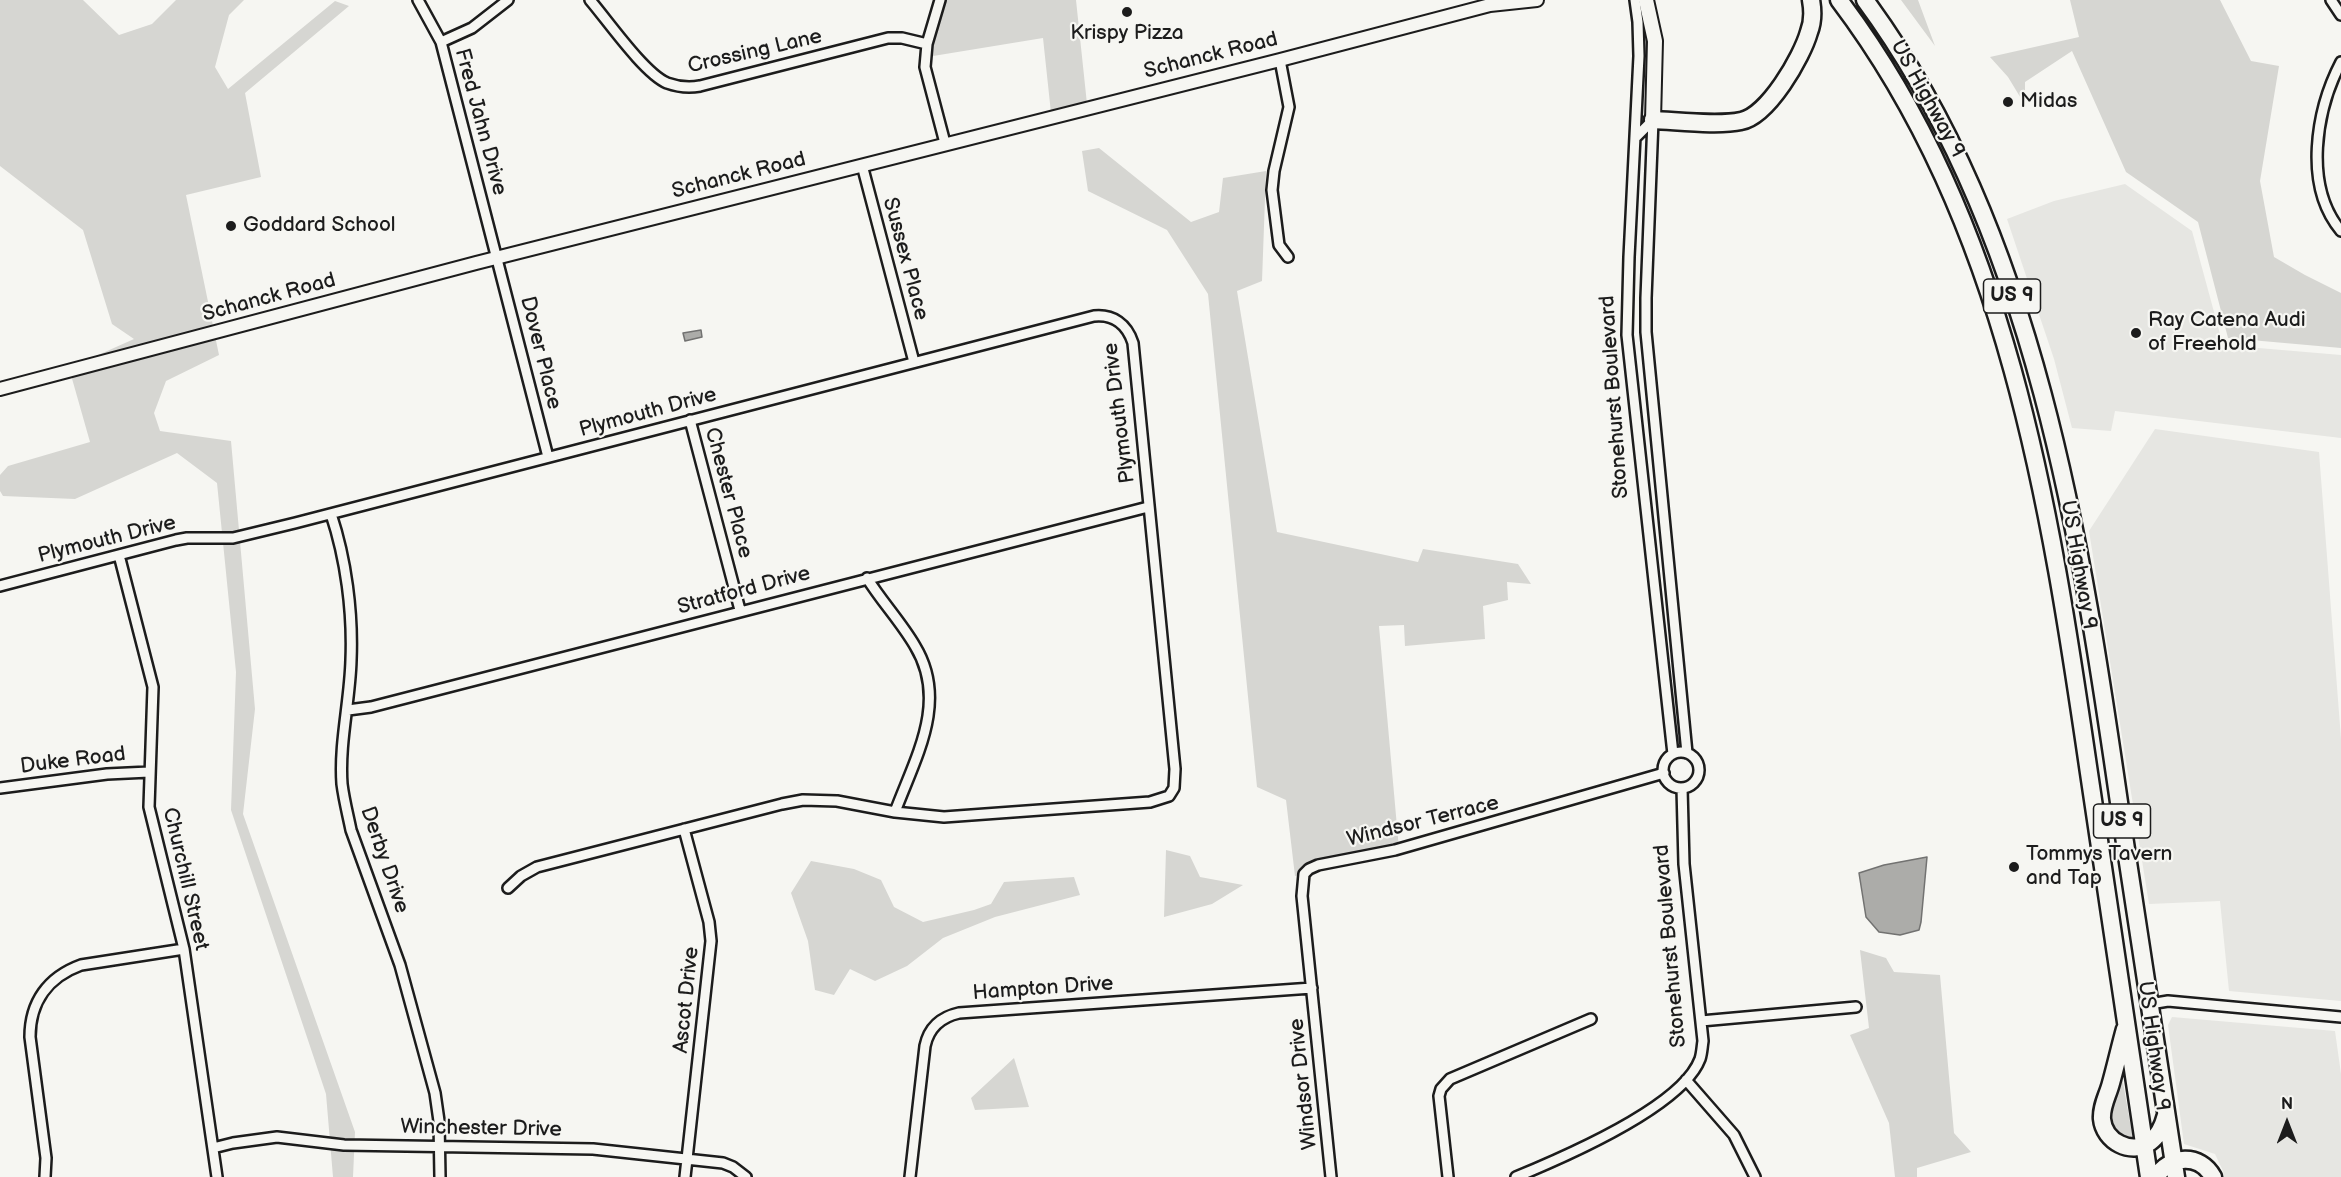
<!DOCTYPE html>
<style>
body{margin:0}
#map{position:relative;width:2341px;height:1177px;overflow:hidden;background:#f6f6f2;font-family:"Balsamiq Sans",sans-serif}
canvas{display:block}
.north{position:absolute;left:2257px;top:1093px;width:60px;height:60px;-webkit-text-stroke:4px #f6f6f2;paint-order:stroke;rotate:0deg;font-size:16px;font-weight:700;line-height:24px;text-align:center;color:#1c1c1c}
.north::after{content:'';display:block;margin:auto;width:21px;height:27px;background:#1c1c1c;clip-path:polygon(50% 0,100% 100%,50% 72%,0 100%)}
</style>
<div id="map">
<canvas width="2341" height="1177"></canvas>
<div class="north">N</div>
</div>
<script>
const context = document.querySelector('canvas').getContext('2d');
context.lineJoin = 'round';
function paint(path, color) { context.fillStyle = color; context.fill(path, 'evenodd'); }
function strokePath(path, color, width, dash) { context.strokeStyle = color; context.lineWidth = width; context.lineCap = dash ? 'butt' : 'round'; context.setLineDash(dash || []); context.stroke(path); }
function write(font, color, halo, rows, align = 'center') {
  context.font = font + ' "Balsamiq Sans",sans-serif'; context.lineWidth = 4.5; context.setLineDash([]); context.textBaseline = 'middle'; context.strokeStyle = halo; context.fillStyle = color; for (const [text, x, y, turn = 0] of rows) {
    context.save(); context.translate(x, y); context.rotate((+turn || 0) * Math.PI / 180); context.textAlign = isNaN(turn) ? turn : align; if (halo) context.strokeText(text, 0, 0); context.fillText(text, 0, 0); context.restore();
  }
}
paint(new Path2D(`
 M2125 184 2192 231 2223 345 2341 355V438L2115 411 2111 431 2072 428 2054 359 2007 219 2054 201Z
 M2155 429 2319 452 2341 739V1001L2229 991 2220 901 2149 904 2089 531Z
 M2172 1017 2335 1031 2341 1074V1177H2224L2223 1171 2215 1154 2184 1144 2168 1025Z`), '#e6e6e2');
paint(new Path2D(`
 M0 0H83L119 35 152 24 176 0H244L229 15 215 67 228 89 335 1 349 6 245 93 261 177 186 195 219 355 166 381 154 413 160 431 231 441 255 709 243 814 355 1132 353 1177H333L326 1094 231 810 236 672 217 483 177 453 75 499 3 496 0 491V475L8 466 90 442 69 368 134 339 112 324 83 230 0 166Z
 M939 0H1076L1087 104 1051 113 1043 38 927 57Z
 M1901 0H1918L1935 46Z
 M2070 0H2220L2251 61 2279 66 2260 181 2274 257 2305 275 2341 293V348L2228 338 2198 222 2126 172 2072 51 2025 82V105L2008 77 1990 57 2079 37Z
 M1099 148 1191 222 1219 212 1223 178 1266 171 1262 281 1237 291 1277 532 1418 562 1423 549 1518 564 1531 584 1507 582 1508 600 1483 606 1485 639 1405 646 1404 625 1379 626 1399 849 1295 876 1286 800 1257 787 1208 294 1167 230 1088 191 1082 151Z
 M1166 850 1190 856 1200 877 1243 885 1212 904 1164 917Z
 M811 861 854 869 881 880 894 907 923 922 974 910 991 904 1004 882 1074 877 1080 895 995 917 943 938 907 966 875 981 850 969 834 995 815 990 808 941 791 893Z
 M1860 950 1886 958 1894 972 1940 975 1954 1133 1971 1152 1917 1168V1177H1895L1889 1123 1850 1035 1869 1028Z
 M1014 1058 1029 1107 975 1110 971 1098Z
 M2121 1071 2133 1139 2132 1141 2119 1137 2107 1117Z`), '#d6d6d2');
const water = new Path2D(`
 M701 330 702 337 685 341 683 333Z
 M1927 857 1921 922 1919 930 1900 935 1879 932 1866 917 1859 873 1884 865Z`);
paint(water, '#acaca9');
strokePath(water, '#727271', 1.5);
const street = new Path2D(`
 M418 0 441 42 548 457
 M590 0C608 21 644 73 667 83 678 87 689 88 700 86L888 38H902L927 44
 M940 0 927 44 925 67 945 143
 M1635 0 1638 22 1639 56 1629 257 1627 335 1673 754
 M2331 0 2341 15
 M441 42 472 28 508 0
 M1280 60 1289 107 1274 171 1272 190 1279 245 1288 257
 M2341 62C2316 110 2303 186 2341 231
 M1653 120 1646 298V332L1687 753
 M1635 138 1653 120
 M862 165 914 362
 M690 420 740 610
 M331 514C346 559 353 612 351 660 350 701 339 743 342 784 344 800 348 815 351 830L400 965 435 1093 439 1121 440 1177
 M119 555 153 687 149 807 184 949 217 1177
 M867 578C882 602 901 622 915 646 949 702 915 758 895 812
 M0 586 176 540 187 538H233L295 523 1094 316C1113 314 1127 324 1133 343L1175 769 1174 788 1169 796 1150 802 944 817 895 812 837 801 803 800 782 804 537 867 521 876 508 888
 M348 710 371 707 1148 507
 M1663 770a18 18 0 1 1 36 0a18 18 0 1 1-36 0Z
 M0 788 107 774 149 772
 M684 829 709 922 711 941 685 1177
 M2150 1004 2168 1001 2341 1017
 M1701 1021 1856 1007
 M1686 1080 1734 1135 1755 1177
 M213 1148 233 1143 277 1137 344 1145 593 1149 723 1163 733 1167 746 1177
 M45 1177 46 1158 30 1037C30 1002 48 977 81 965L184 949
 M910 1177 925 1046C929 1027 941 1017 959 1013L1312 988
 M1331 1177 1302 896 1304 874 1309 869 1318 865 1395 850 1664 773
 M1448 1177 1439 1096 1441 1089 1450 1079 1591 1019
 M1516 1177C1562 1158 1682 1107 1700 1059 1702 1053 1702 1047 1703 1041L1684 864 1682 788`);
const secondary = new Path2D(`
 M0 389 476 263 1280 60 1490 5 1537 0`);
const primary = new Path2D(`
 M1646 0 1655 41 1653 120`);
const highway = new Path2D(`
 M1839 0C2007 222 2050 505 2089 773 2109 908 2129 1043 2149 1177
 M1865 0C2036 232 2082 544 2122 823 2139 941 2159 1059 2176 1177
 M1653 120C1678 121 1718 126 1741 121 1768 116 1802 57 1809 32 1813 22 1813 11 1811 0
 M2125 1029C2120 1047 2116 1065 2111 1083 2108 1095 2101 1106 2102 1119 2104 1141 2131 1156 2150 1142 2159 1136 2163 1126 2166 1115
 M2156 1177C2170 1155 2200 1153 2213 1177`);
strokePath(street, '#1c1c1c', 14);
strokePath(secondary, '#1c1c1c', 16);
strokePath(primary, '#1c1c1c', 18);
strokePath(highway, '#1c1c1c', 21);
strokePath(street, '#f6f6f2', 9);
strokePath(secondary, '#f6f6f2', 12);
strokePath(primary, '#f6f6f2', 14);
strokePath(highway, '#f6f6f2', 16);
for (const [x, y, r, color] of [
 [1127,12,6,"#1c1c1c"],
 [2008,102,6,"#1c1c1c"],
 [231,226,6,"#1c1c1c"],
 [2136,333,6,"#1c1c1c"],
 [2014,867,6,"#1c1c1c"]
]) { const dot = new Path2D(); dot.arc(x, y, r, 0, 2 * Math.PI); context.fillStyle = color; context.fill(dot); strokePath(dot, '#f6f6f2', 2); }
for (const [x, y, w] of [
 [2012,296,57],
 [2122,821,57]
]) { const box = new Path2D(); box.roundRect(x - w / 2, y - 17, w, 34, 4.5); context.fillStyle = '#f6f6f2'; context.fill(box); strokePath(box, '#1c1c1c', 1.5); }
write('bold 20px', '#1c1c1c', null, [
 ["US 9",2012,296],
 ["US 9",2122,821]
]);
write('21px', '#1c1c1c', '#f6f6f2', [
 ["Krispy Pizza",1127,34,"center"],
 ["Midas",2020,102],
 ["Goddard School",243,226],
 ["Ray Catena Audi",2148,321],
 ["of Freehold",2148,345],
 ["Tommys Tavern",2026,855],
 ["and Tap",2026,879]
], 'left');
write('21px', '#1c1c1c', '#f6f6f2', [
 ["Crossing Lane",755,52,-13],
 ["Schanck Road",1211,56,-14],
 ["US Highway 9",1927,99,61],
 ["Fred Jahn Drive",480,122,75],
 ["Schanck Road",739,176,-14],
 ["Sussex Place",905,259,75],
 ["Schanck Road",269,298,-15],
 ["Dover Place",540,353,76],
 ["Stonehurst Boulevard",1615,397,-94],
 ["Plymouth Drive",648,413,-15],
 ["Plymouth Drive",1120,413,-97],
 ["Chester Place",728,493,75],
 ["Plymouth Drive",107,540,-14],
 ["US Highway 9",2078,565,80],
 ["Stratford Drive",744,591,-15],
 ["Duke Road",73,761,-7],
 ["Windsor Terrace",1423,822,-14],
 ["Derby Drive",384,860,71],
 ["Churchill Street",185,879,77],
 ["Stonehurst Boulevard",1671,946,-95],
 ["Hampton Drive",1043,989,-4],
 ["Ascot Drive",687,1000,-84],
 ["US Highway 9",2153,1046,82],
 ["Windsor Drive",1304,1084,-96],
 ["Winchester Drive",481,1129,1]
]);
</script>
